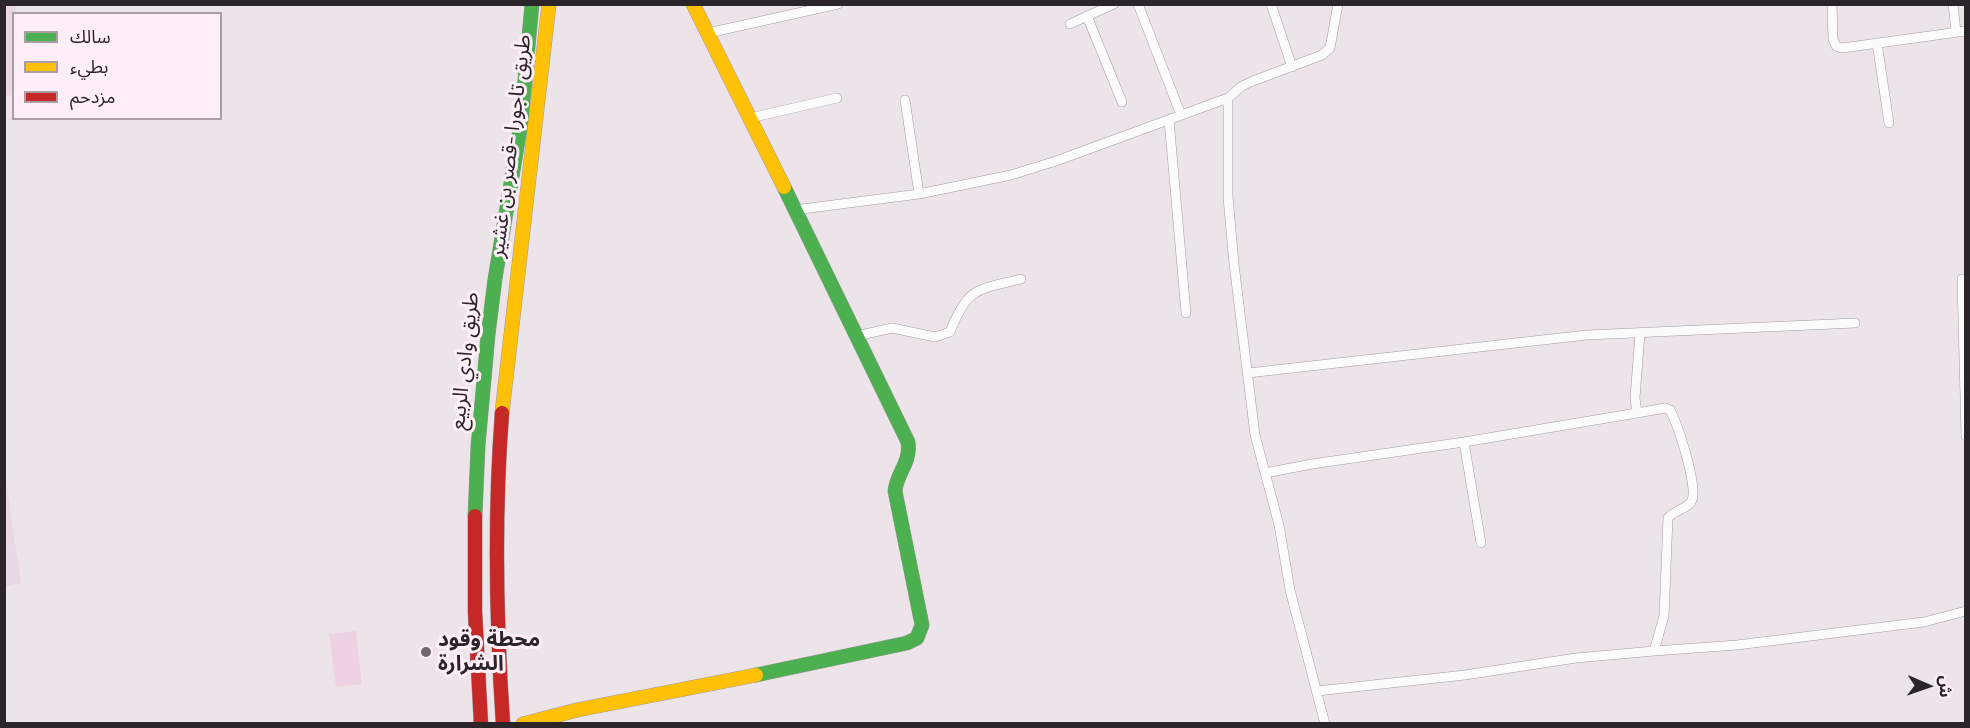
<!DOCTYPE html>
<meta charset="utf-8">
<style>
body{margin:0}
#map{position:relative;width:1970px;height:728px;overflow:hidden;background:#ede4ea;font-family:"PT Serif","Noto Sans Arabic",serif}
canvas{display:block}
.frame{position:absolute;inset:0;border:6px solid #2b2529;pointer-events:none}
.legend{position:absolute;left:12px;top:12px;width:210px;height:108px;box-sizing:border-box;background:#feeef8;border:2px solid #aa9ea5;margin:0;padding:8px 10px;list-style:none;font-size:18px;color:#2b2529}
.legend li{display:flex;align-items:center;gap:12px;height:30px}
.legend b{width:30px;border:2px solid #aa9ea5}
.north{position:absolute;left:1898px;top:656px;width:60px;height:60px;-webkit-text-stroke:4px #feeef8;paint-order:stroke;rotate:92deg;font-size:16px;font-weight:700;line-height:24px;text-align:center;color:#2b2529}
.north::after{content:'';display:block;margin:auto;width:21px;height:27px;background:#2b2529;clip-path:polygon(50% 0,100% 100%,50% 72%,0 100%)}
</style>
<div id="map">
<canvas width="1970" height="728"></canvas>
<div class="frame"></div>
<ul class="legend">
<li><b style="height:8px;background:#4caf50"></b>سالك</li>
<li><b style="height:8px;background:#ffc107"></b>بطيء</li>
<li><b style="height:8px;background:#c62828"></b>مزدحم</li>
</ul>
<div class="north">ش</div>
</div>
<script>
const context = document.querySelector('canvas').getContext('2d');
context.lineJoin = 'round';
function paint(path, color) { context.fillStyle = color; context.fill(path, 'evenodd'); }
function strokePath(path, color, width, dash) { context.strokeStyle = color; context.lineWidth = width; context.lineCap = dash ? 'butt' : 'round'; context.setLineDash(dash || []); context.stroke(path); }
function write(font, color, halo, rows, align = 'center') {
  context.font = font + ' "PT Serif","Noto Sans Arabic",serif'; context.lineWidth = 6; context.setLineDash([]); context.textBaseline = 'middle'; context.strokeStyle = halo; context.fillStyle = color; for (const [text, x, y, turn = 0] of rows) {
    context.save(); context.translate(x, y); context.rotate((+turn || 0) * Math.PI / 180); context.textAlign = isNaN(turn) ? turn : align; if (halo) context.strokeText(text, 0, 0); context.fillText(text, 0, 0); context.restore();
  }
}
paint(new Path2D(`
 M5 4 15 5 16 13 14 14 13 95 5 96Z
 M4 469 21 583 5 586H4Z`), '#e9d8e3');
paint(new Path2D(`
 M356 631 362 684 336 687 329 634Z`), '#efd1e4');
const street = new Path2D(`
 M1138 4 1181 115
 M1271 4 1292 67
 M1832 4 1833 39 1836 46 1842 48 1966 31
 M1953 4 1956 32
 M1087 16 1122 102
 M1070 24 1114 4
 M708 33 838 4
 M1877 43 1889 123
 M1228 98V197L1234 264 1255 435 1279 525 1290 590 1325 724
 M905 100 919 194
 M750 118 837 98
 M1169 120 1186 313
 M794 210 919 194 1011 175 1056 161 1228 98 1242 86 1253 81 1322 55 1330 48 1338 4
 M1966 279H1962L1966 436
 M856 336 892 328 935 337 950 332C968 286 977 290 1021 279
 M1248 373 1587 335 1855 323
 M1637 413 1665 408 1670 410C1677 423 1700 490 1691 502 1685 510 1674 510 1668 518L1664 616 1654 651 1737 645 1924 622 1966 611
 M1464 442 1481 543
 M1265 473 1312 464 1464 442 1637 413 1635 398 1640 333
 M1317 691 1465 675 1576 658 1654 651`);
const fast = new Path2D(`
 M475 516 478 446 488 335 495 279 521 123 532 4
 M756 675 907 643 917 638 922 625 895 491C897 472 911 463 908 442L784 187`);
const slow = new Path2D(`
 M693 4 784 187
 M502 413 549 4
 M523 724 577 710 756 675`);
const jam = new Path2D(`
 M502 413C494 517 496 620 503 724
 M475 516V612L481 724`);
strokePath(street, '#a19b9f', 10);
strokePath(fast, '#a19b9f', 15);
strokePath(slow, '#a19b9f', 15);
strokePath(jam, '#a19b9f', 15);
strokePath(street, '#fcfbfc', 9);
strokePath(fast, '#4caf50', 14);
strokePath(slow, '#ffc107', 14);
strokePath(jam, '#c62828', 14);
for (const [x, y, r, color] of [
 [426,652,6,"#6f686d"]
]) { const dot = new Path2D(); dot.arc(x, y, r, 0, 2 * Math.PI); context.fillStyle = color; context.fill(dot); strokePath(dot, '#feeef8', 2); }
write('21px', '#2b2529', '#feeef8', [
 ["طريق تاجورا -قصر بن غشير",511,146,-83],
 ["طريق وادي الربيع",465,361,-84]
]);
write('bold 21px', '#2b2529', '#feeef8', [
 ["محطة وقود",438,640],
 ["الشرارة",438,664]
], 'left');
</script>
